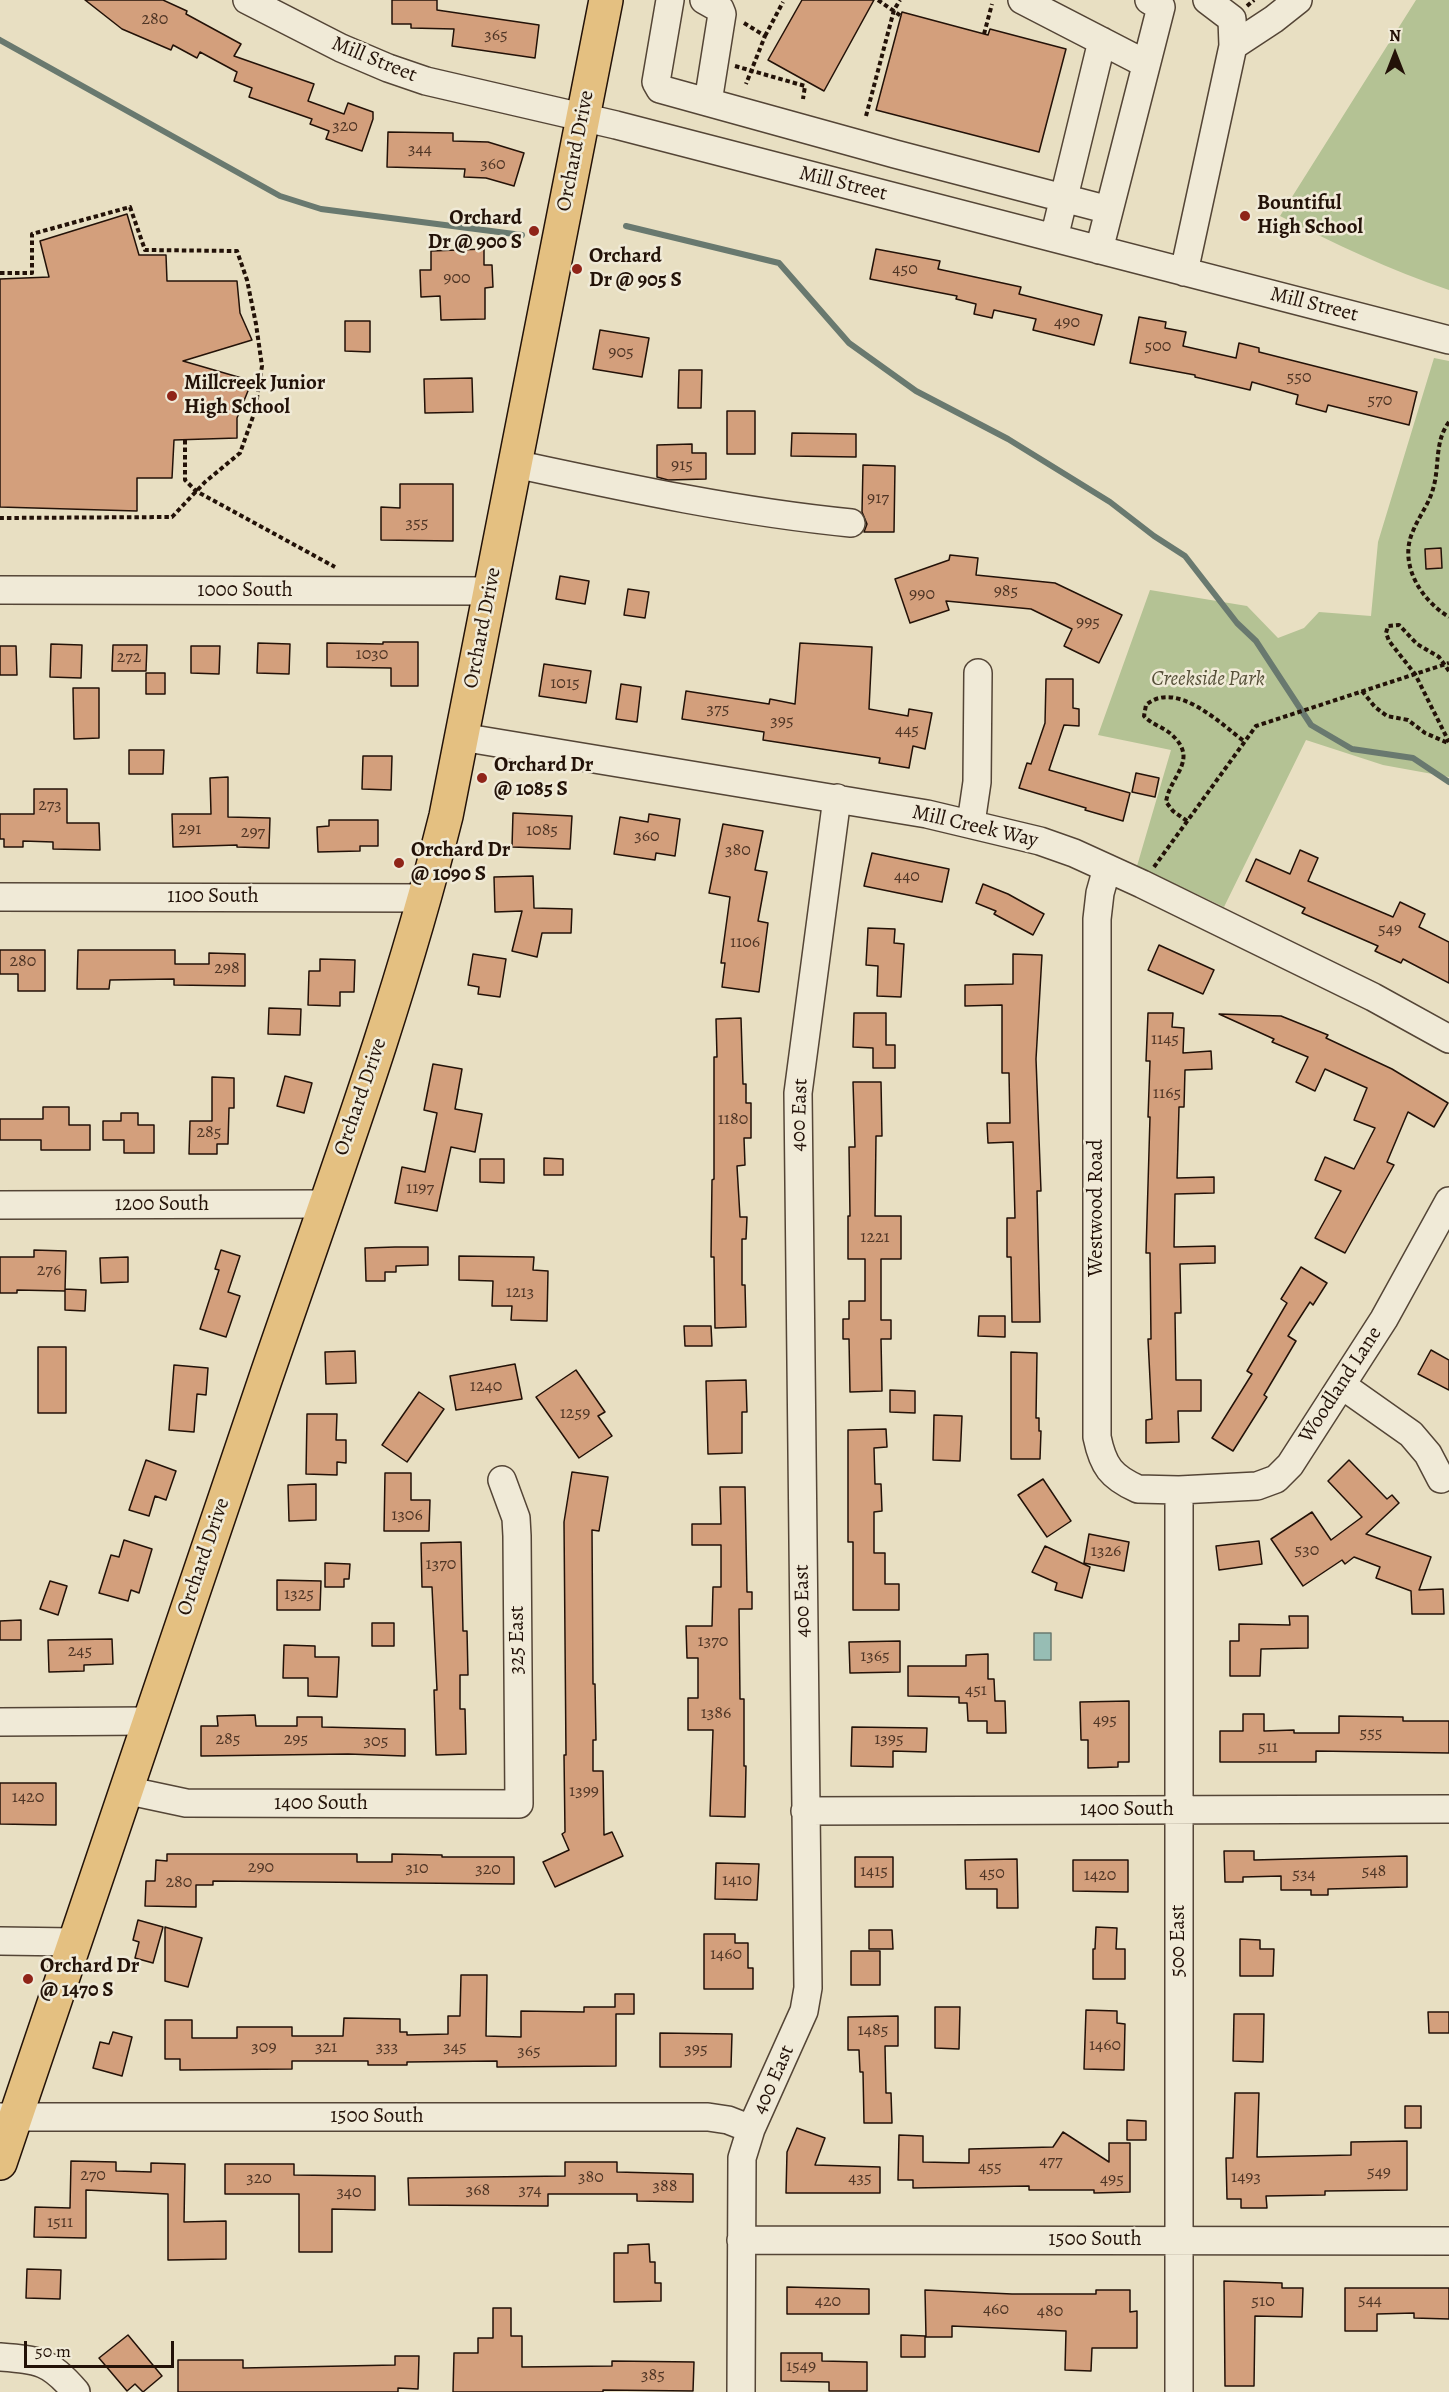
<!DOCTYPE html>
<style>
body{margin:0}
#map{position:relative;width:1449px;height:2392px;overflow:hidden;background:#e8dfc2;font-family:Alegreya,serif}
canvas{display:block}
.north{position:absolute;left:1365px;top:24px;width:60px;height:60px;-webkit-text-stroke:4px #f0ead7;paint-order:stroke;rotate:0deg;font-size:16px;font-weight:700;line-height:24px;text-align:center;color:#231208}
.north::after{content:'';display:block;margin:auto;width:21px;height:27px;background:#231208;clip-path:polygon(50% 0,100% 100%,50% 72%,0 100%)}
.scale{position:absolute;left:24px;top:2341px;width:150px;height:27px;box-sizing:border-box;border:3px solid #231208;border-top:0;padding-left:8px;font-size:18px;line-height:21px;white-space:nowrap;color:#231208;-webkit-text-stroke:4px #f0ead7;paint-order:stroke}
</style>
<div id="map">
<canvas width="1449" height="2392"></canvas>
<div class="north">N</div>
<div class="scale">50 m</div>
</div>
<script>
const context = document.querySelector('canvas').getContext('2d');
context.lineJoin = 'round';
function paint(path, color) { context.fillStyle = color; context.fill(path, 'evenodd'); }
function strokePath(path, color, width, dash) { context.strokeStyle = color; context.lineWidth = width; context.lineCap = dash ? 'butt' : 'round'; context.setLineDash(dash || []); context.stroke(path); }
function write(font, color, halo, rows, align = 'center') {
  context.font = font + ' Alegreya,serif'; context.lineWidth = 5; context.setLineDash([]); context.textBaseline = 'middle'; context.strokeStyle = halo; context.fillStyle = color; for (const [text, x, y, turn = 0] of rows) {
    context.save(); context.translate(x, y); context.rotate((+turn || 0) * Math.PI / 180); context.textAlign = isNaN(turn) ? turn : align; if (halo) context.strokeText(text, 0, 0); context.fillText(text, 0, 0); context.restore();
  }
}
paint(new Path2D(`
 M1416 0H1449V290C1390 270 1335 244 1280 216Z
 M1434 358 1449 361V777L1383 765 1306 740 1224 907 1137 866 1171 750 1098 735 1150 590 1247 606 1278 638 1304 628 1319 612 1371 616 1378 542Z`), '#b4c294');
const water = new Path2D(`
 M1034 1633H1051V1660H1034Z`);
paint(water, '#97bdb4');
strokePath(water, '#69796f', 1.5);
strokePath(new Path2D(`
 M0 40 280 196 321 209 522 235
 M626 226 779 263 849 343 916 391 1008 439 1110 502 1154 536 1185 556 1237 623 1256 641 1311 725 1352 749 1413 758 1449 782`), '#69796f', 6);
const building = new Path2D(`
 M85 0H163L187 11 186 14 241 44 234 56 314 84 308 101 344 114 348 103 373 112V119L362 151 326 139 329 131 310 124 312 119 249 97 252 88 234 81 237 72 200 52 197 58 173 45 171 50 122 29Z
 M392 0H437V10L539 25 535 58 452 46 454 29 411 28V24H392Z
 M802 0H874L824 91 768 60Z
 M902 12 988 35 990 29 1066 49 1039 152 876 110Z
 M388 132 453 133V141L488 142 524 153 514 186 486 178 464 177 465 169 387 167Z
 M127 214 139 255H166L167 281H237L240 313 252 340 183 361 252 381 237 418V438L174 440 172 478H137V511L0 507V279L49 277 40 241Z
 M484 249V265H492L493 287 485 288V319L441 320 440 296 421 297 420 270H431V251Z
 M876 249 940 261 938 269 1021 287 1019 294 1102 315 1094 345 1033 330 1036 319 994 310 992 318 974 314 976 304 956 299 957 296 870 279Z
 M1139 317 1166 322 1165 328 1186 332 1183 346 1236 358 1239 343 1259 348V352L1417 392 1409 425 1328 405 1326 412 1296 404 1298 395 1252 382 1250 390 1195 377V375L1130 363Z
 M345 321H370V352L345 351Z
 M600 330 649 338 642 377 593 369Z
 M679 370H702L701 408H678Z
 M472 378 473 412 425 413 424 379Z
 M727 411H755V454H727Z
 M792 433 856 434V457L791 456Z
 M692 444V453H706V479L668 480 657 477V445Z
 M863 465 895 466 894 532H864L867 524 862 512Z
 M400 484H453V541L381 540V507L400 508Z
 M1441 548 1442 568 1426 569 1425 549Z
 M950 555 978 558 976 575 1055 583 1122 615 1099 663 1064 646 1072 629 1031 609 946 601 949 610 910 623 895 579 949 560Z
 M560 576 589 581 585 604 556 599Z
 M628 589 649 592 645 618 624 615Z
 M383 642H418V686H391V668L327 667V643L383 644Z
 M258 643 290 644 289 674 257 673Z
 M800 643 872 647 869 709 908 716 909 709 932 713 925 749 913 746 909 768 879 763 880 758 763 740 764 732 682 719 686 691 769 704 770 699 795 704Z
 M51 644 82 645 81 678 50 677Z
 M113 645H147L146 671H112Z
 M0 646H16L17 675H0Z
 M191 646H220L219 674 191 673Z
 M544 664 591 671 586 703 539 696Z
 M146 673H165V694H146Z
 M1046 679H1073V708L1079 709V726L1064 725 1049 770 1130 793 1123 821 1085 810 1086 808 1019 788 1027 763 1031 764 1045 723Z
 M621 684 641 687 637 722 616 719Z
 M73 688H99V738L74 739Z
 M129 750H164L163 774H129Z
 M363 756H392L391 790 362 789Z
 M1136 773 1159 778 1155 797 1132 792Z
 M228 777V817L270 818 269 848 237 847V845L173 847 172 814H211L210 778Z
 M34 789H67V823H99L100 850 53 849V842L23 841V847H4V839H0V814H34Z
 M513 813 572 816 570 849 512 847Z
 M649 814 680 819 675 856 656 853 655 860 614 854 620 817 648 822Z
 M329 820H378V846H360V851L318 852 317 827 329 826Z
 M723 824 763 831 755 870 767 872 758 921 768 923 759 992 722 987 725 963H721L730 897 709 893Z
 M1300 850 1318 858 1308 881 1393 917 1400 902 1425 914 1419 927 1449 942V983L1403 959 1401 963 1375 951 1378 946 1302 913 1305 908 1246 881 1256 859 1290 874Z
 M872 853 949 869 942 902 864 886Z
 M533 876 534 908 572 909 571 933H542L537 957 512 951 522 911 495 912 494 877Z
 M983 884 1008 894 1044 914 1033 935 994 914 996 911 976 903Z
 M868 928 895 929 894 943 904 944 901 997 877 996 878 966 866 965Z
 M1159 945 1214 970 1203 994 1148 970Z
 M0 950H45V991H18V974H0Z
 M78 950H175V964H209V953L245 954V986L174 985V979L110 980 109 989H77Z
 M473 954 506 959 500 997 478 994 479 987 468 985Z
 M1013 954 1042 955 1036 1059 1041 1191H1037L1040 1322H1012L1011 1257H1007V1218H1015L1013 1142 988 1143 987 1123H1010L1009 1073H1002V1005L965 1006V985L1013 984Z
 M320 959 355 960 354 992H340V1006L308 1005 309 971H320Z
 M269 1008 301 1009 300 1035 268 1034Z
 M854 1013H886V1045H895V1068H873V1048L853 1047Z
 M1148 1013H1173L1172 1027 1184 1028 1183 1053 1211 1051 1212 1069 1185 1070 1184 1107H1179L1177 1178 1214 1177V1193L1175 1194 1174 1247 1215 1246V1263L1180 1264 1181 1313H1175L1176 1380H1201V1411H1178L1179 1442 1146 1443V1420L1152 1419 1148 1339H1151L1150 1253H1146L1150 1117H1148L1150 1061H1146Z
 M1219 1014 1281 1016 1328 1035 1326 1038 1392 1069 1448 1103 1434 1127 1408 1112 1387 1162 1394 1165 1345 1253 1315 1238 1341 1191 1315 1180 1325 1157 1354 1169 1375 1128 1354 1120 1367 1088 1325 1069 1315 1091 1296 1082 1308 1057 1272 1042 1274 1039Z
 M741 1018 743 1084H746V1103H751V1138H744L745 1165 737 1166 740 1217H747L746 1239H742V1285H745L746 1327 715 1328 714 1257H711L712 1180 714 1179V1057H717L716 1019Z
 M433 1064 462 1069 455 1109 482 1114 475 1152 451 1147 437 1211 395 1203 402 1167 425 1172 437 1113 424 1110Z
 M285 1076 312 1083 304 1113 277 1106Z
 M212 1077 234 1078V1108H229L228 1144H217V1154H189L190 1121H212Z
 M853 1082H881L882 1136H876L875 1216H901V1259H881V1320H891V1339H881L882 1391 850 1392 849 1339H843V1319H849V1301H865V1259H848V1216H850L849 1147H855Z
 M43 1107H69V1125H90V1150H41V1140H0V1119H43Z
 M121 1113H138V1125H154V1153H124V1140H103V1121H121Z
 M544 1158 563 1159V1175H544Z
 M480 1159H504V1183L480 1182Z
 M395 1247H428V1265L396 1266V1272H385V1281H366L365 1248Z
 M34 1250 66 1251 65 1291 17 1290V1293H0V1257H34Z
 M221 1250 240 1256 228 1292 240 1296 226 1337 200 1329 219 1270 215 1269Z
 M459 1256 534 1257 533 1270 548 1271 547 1321 511 1320 512 1306H492L493 1281 459 1280Z
 M128 1257V1282L101 1283 100 1258Z
 M1301 1267 1327 1283 1313 1305 1310 1302 1288 1336 1296 1341 1264 1395 1267 1397 1233 1451 1212 1438 1252 1374 1247 1371 1287 1303 1281 1299Z
 M65 1289 86 1290 85 1311 65 1310Z
 M979 1316H1005V1337L978 1336Z
 M684 1326H711L712 1346H685Z
 M38 1347H66V1413H38Z
 M1431 1350 1449 1360V1390L1418 1374Z
 M355 1351 356 1383 326 1384 325 1352Z
 M1011 1352 1037 1353 1036 1418H1039V1431H1041L1040 1459H1011Z
 M515 1364 522 1399 456 1410 450 1376Z
 M174 1365 208 1368 206 1395 197 1394 194 1432 169 1430Z
 M576 1370 605 1412 598 1416 612 1436 579 1458 536 1397Z
 M746 1380 747 1412H742V1453L708 1454 706 1381Z
 M890 1390 915 1391V1413L890 1412Z
 M419 1392 444 1409 407 1462 382 1445Z
 M307 1414H337L336 1440H346V1463L337 1462V1475L306 1474Z
 M934 1415 962 1416 960 1461 933 1460Z
 M886 1429 887 1447 874 1448 875 1484H881L882 1511 874 1512V1553H885V1584H899V1610H853V1542H848V1430Z
 M146 1460 176 1471 166 1500 155 1496 149 1516 129 1510Z
 M1349 1460 1387 1499 1392 1495 1399 1503 1366 1534 1431 1557 1419 1590 1443 1589 1444 1614H1412L1411 1591 1376 1578 1380 1567 1354 1557 1345 1564 1342 1560 1303 1586 1271 1539 1312 1512 1331 1540 1362 1517 1328 1481Z
 M572 1472 608 1477 599 1531 592 1530 593 1684H595L596 1740H593V1771H603L604 1835 612 1832 623 1856 555 1887 543 1862 569 1850 562 1834 565 1832 564 1755H566L564 1522Z
 M385 1473H411V1500H430L429 1531H384Z
 M1043 1479 1071 1521 1047 1537 1018 1495Z
 M316 1484V1520L289 1521 288 1485Z
 M720 1487H745L747 1592H752V1609H739L740 1699H744V1766H746L745 1817 710 1816 713 1730H688V1698H698V1658H687L686 1626H712L713 1587H721V1545H692V1524H721Z
 M1089 1534 1129 1542 1124 1571 1084 1563Z
 M124 1540 152 1549 139 1593 131 1590 128 1601 99 1593 111 1555 119 1557Z
 M1259 1541 1262 1564 1219 1570 1216 1546Z
 M461 1542 463 1631H467L468 1675H460V1709H465L466 1754 436 1755 434 1690H437L432 1587H422L421 1543Z
 M1045 1546 1090 1567 1082 1598 1055 1590 1057 1583 1032 1572Z
 M325 1563 350 1564 349 1579H344V1587H325Z
 M277 1580 321 1581 320 1610H277Z
 M50 1581 67 1586 58 1615 40 1609Z
 M1289 1616H1308V1648L1261 1649 1260 1676H1230V1641H1239V1624L1290 1625Z
 M21 1620V1640H0V1621Z
 M372 1623H394V1646H372Z
 M112 1639 113 1664 84 1665V1671L49 1672 48 1640Z
 M900 1641V1672L850 1673 849 1642Z
 M284 1645 315 1646V1657H339L337 1697 308 1696V1678H283Z
 M988 1654V1679H994L995 1701H1005L1006 1733H987V1721H968L967 1703H959V1697L908 1696V1666H966V1655Z
 M1129 1701V1762H1118V1767L1088 1768V1740H1081L1080 1702Z
 M1243 1714H1264V1731L1294 1730V1733H1339V1716L1403 1717V1721H1449V1753L1316 1751V1762H1220V1731H1243Z
 M255 1715 256 1726H297V1717H322V1727L405 1729V1756L348 1754 201 1756V1726H218L217 1716Z
 M852 1727 927 1728 926 1752 893 1751V1767L851 1766Z
 M0 1783H56V1825L0 1824Z
 M1224 1851H1254V1860L1407 1856V1887L1328 1889V1895H1311V1890H1281V1876L1243 1877V1882H1225Z
 M167 1854H357V1862H392V1854L442 1855V1857H514V1884L213 1881V1885H196V1907L145 1906 146 1881H155L156 1860 167 1861Z
 M855 1857H893V1887H855Z
 M1017 1859 1018 1908H997V1889H966L965 1860Z
 M1073 1860H1128V1892L1073 1891Z
 M716 1863 759 1864 757 1900 715 1899Z
 M138 1920 163 1927 153 1963 135 1958 139 1942 133 1940Z
 M165 1927 202 1938 188 1987 165 1981Z
 M1096 1927 1117 1928 1116 1949H1125V1979H1093V1949H1095Z
 M869 1930H892L893 1949H869Z
 M704 1934H735V1943H748V1968H753V1989H704Z
 M1240 1939 1260 1940V1949H1274L1273 1976H1240Z
 M851 1951H880V1985H851Z
 M461 1975H487L486 2036 521 2037V2011L584 2012V2007H615V1994H634V2014H616V2066L497 2067V2061L407 2062V2065H368V2061H292V2069L180 2070V2059H165V2020H192V2038H237V2027H292V2036H343L344 2018 400 2019V2032H407V2035L448 2034V2016H460Z
 M935 2007H960L959 2049 935 2048Z
 M1086 2010 1117 2011V2023L1125 2024 1124 2070 1084 2069Z
 M1428 2012H1449V2033H1429Z
 M1234 2014H1264L1263 2062 1233 2061Z
 M898 2016V2046H885L886 2093H891L892 2123H864L863 2072H860L859 2050H848V2017Z
 M113 2032 132 2037 122 2076 93 2068 100 2042 109 2044Z
 M660 2033 732 2034 731 2067H660Z
 M1235 2093H1259L1257 2157 1351 2155V2142L1407 2141V2190L1325 2191V2195L1266 2196 1267 2208H1241V2199H1227L1226 2158H1233Z
 M1405 2106H1421V2128H1405Z
 M1127 2120 1146 2121V2140H1127Z
 M797 2128 825 2138 815 2165 880 2167V2193H786L787 2152Z
 M1063 2132 1109 2162V2143H1130V2192L1094 2193V2190H1029V2186L913 2188V2180H898L899 2135 923 2136V2162L969 2163V2149L1053 2147Z
 M71 2161 116 2162V2171L151 2172V2163L185 2164 184 2222 226 2221V2259L168 2260V2194L86 2190V2238L34 2237 35 2207 70 2208Z
 M565 2162H617V2172L693 2174V2202L637 2201V2194H548V2206L409 2205 408 2178 565 2176Z
 M225 2164H294V2175L375 2176V2210L332 2209V2252H299V2194H225Z
 M649 2244 650 2262H655V2283H661V2301L614 2302V2253H628V2245Z
 M27 2269 61 2270 60 2299 26 2298Z
 M1224 2281 1282 2283V2288H1303L1302 2317 1255 2316 1254 2386H1225Z
 M787 2287 869 2289V2314H787Z
 M1345 2288H1449V2319L1414 2318V2313L1377 2314V2331H1345Z
 M925 2290 1012 2294H1096V2290H1130V2312L1137 2311V2348H1092L1091 2371 1065 2370 1066 2331 952 2326V2337H926Z
 M493 2308H511V2336H522V2367L612 2366V2361L694 2362 693 2391 603 2390V2392H453L454 2353H478V2338H493Z
 M128 2335 162 2376 143 2392 135 2384 127 2391 99 2358Z
 M901 2335 925 2336V2357H901Z
 M781 2353H822V2361L867 2362V2391H829V2382L781 2381Z
 M395 2356H419L418 2389 398 2388V2392H178V2360H243V2368L395 2365Z`);
paint(building, '#d39f7c');
strokePath(building, '#231208', 1.5);
const minor = new Path2D(`
 M247 0 341 48 388 68 426 81 616 125 1449 340
 M670 0 656 82 660 89 895 154 1109 210
 M704 0 720 9 722 14 708 102
 M1022 0 1146 64
 M1207 0 1232 19 1233 46
 M1054 238 1102 41
 M1099 250 1161 7 1149 0
 M1184 272 1233 46 1274 19 1298 0
 M515 464C627 488 738 512 851 523
 M0 590 490 591
 M461 737 927 814 1040 841 1074 853 1142 884 1373 997 1449 1039
 M971 823 977 782 978 673
 M1107 868 1100 893 1097 919V1437C1103 1466 1111 1477 1138 1489L1179 1490 1257 1486 1276 1479 1290 1465 1384 1319 1449 1201
 M0 897 426 898
 M0 1205 325 1204
 M1343 1386 1411 1434 1428 1454 1441 1479
 M1179 1490V2392
 M0 1722 149 1721
 M125 1790 186 1803 519 1804 517 1536 516 1518 502 1480
 M805 1811 1449 1809
 M0 1941 74 1942
 M0 2117H708L728 2120 751 2129
 M741 2240 1449 2241
 M0 2357C39 2360 50 2361 76 2392
 M741 2392 742 2158 751 2129 804 2011 808 1988 798 1093 837 798`);
const major = new Path2D(`
 M0 2163C89 1902 176 1641 265 1380 329 1193 398 1008 446 816L606 0`);
strokePath(minor, '#544536', 30);
strokePath(major, '#231208', 36);
strokePath(new Path2D(`
 M878 0 901 16
 M1247 6 1254 0
 M744 23 765 36 746 84
 M984 34 992 4
 M765 36 783 2
 M735 66 805 86 803 99
 M866 116 894 10 900 0
 M0 273H32V234L130 207 145 250 237 251 247 280 256 324 262 366 255 411 240 453 205 482 172 517 0 518
 M1449 422C1434 442 1440 466 1433 489 1429 504 1419 516 1413 531 1398 564 1421 600 1449 617
 M185 440V480L196 491 335 567
 M1449 671 1439 657 1417 644 1399 625 1388 626 1386 633 1389 641 1415 674 1449 742
 M1362 691 1375 707 1387 716 1408 720 1425 733 1448 743
 M1187 821 1173 811 1166 802C1170 775 1200 760 1171 734 1163 727 1151 724 1144 716L1146 705C1176 679 1221 724 1245 742
 M1154 867 1256 726 1449 663`), '#231208', 4, [4.5, 3]);
strokePath(minor, '#f0ead7', 27);
strokePath(major, '#e4c081', 33);
for (const [x, y, r, color] of [
 [1245,216,6,"#8f2418"],
 [534,231,6,"#8f2418"],
 [577,269,6,"#8f2418"],
 [172,396,6,"#8f2418"],
 [482,778,6,"#8f2418"],
 [399,863,6,"#8f2418"],
 [28,1979,6,"#8f2418"]
]) { const dot = new Path2D(); dot.arc(x, y, r, 0, 2 * Math.PI); context.fillStyle = color; context.fill(dot); strokePath(dot, '#f0ead7', 2); }
write('18px', '#4f3525', null, [
 ["280",155,20],
 ["365",496,36],
 ["320",345,127],
 ["344",420,150],
 ["360",493,165],
 ["450",905,270],
 ["900",457,279],
 ["490",1067,323],
 ["500",1158,347],
 ["905",621,353],
 ["550",1299,378],
 ["570",1380,401],
 ["915",682,466],
 ["917",878,499],
 ["355",417,524],
 ["985",1006,592],
 ["990",922,595],
 ["995",1088,623],
 ["1030",372,655],
 ["272",129,658],
 ["1015",565,684],
 ["375",718,710],
 ["395",782,722],
 ["445",907,731],
 ["273",50,806],
 ["291",190,830],
 ["1085",542,831],
 ["297",253,833],
 ["360",647,837],
 ["380",738,851],
 ["440",907,877],
 ["549",1390,930],
 ["1106",745,943],
 ["280",23,962],
 ["298",227,969],
 ["1145",1165,1040],
 ["1165",1167,1094],
 ["1180",733,1120],
 ["285",209,1133],
 ["1197",420,1189],
 ["1221",875,1238],
 ["276",49,1271],
 ["1213",520,1293],
 ["1240",486,1387],
 ["1259",575,1414],
 ["1306",407,1516],
 ["530",1307,1551],
 ["1326",1106,1552],
 ["1370",441,1565],
 ["1325",299,1595],
 ["1370",713,1642],
 ["245",80,1652],
 ["1365",875,1657],
 ["451",976,1691],
 ["1386",716,1714],
 ["495",1105,1721],
 ["555",1371,1734],
 ["285",228,1740],
 ["295",296,1740],
 ["1395",889,1740],
 ["305",376,1742],
 ["511",1268,1748],
 ["1399",584,1792],
 ["1420",28,1798],
 ["290",261,1868],
 ["310",417,1869],
 ["320",488,1870],
 ["1415",874,1872],
 ["548",1374,1872],
 ["450",992,1874],
 ["534",1304,1875],
 ["1420",1100,1876],
 ["1410",737,1881],
 ["280",179,1883],
 ["1460",726,1955],
 ["1485",873,2031],
 ["1460",1105,2046],
 ["309",264,2048],
 ["321",326,2048],
 ["333",387,2048],
 ["345",455,2048],
 ["395",696,2050],
 ["365",529,2052],
 ["477",1051,2162],
 ["455",990,2168],
 ["549",1379,2173],
 ["270",93,2176],
 ["380",591,2178],
 ["1493",1246,2178],
 ["320",259,2179],
 ["435",860,2179],
 ["495",1112,2180],
 ["388",665,2187],
 ["368",478,2191],
 ["374",530,2191],
 ["340",349,2193],
 ["1511",60,2223],
 ["544",1370,2301],
 ["420",828,2302],
 ["510",1263,2302],
 ["460",996,2310],
 ["480",1050,2312],
 ["1549",801,2367],
 ["385",653,2376]
]);
write('21px', '#231208', '#f0ead7', [
 ["Mill Street",374,60,22],
 ["Orchard Drive",576,151,-79],
 ["Mill Street",843,184,14],
 ["Mill Street",1314,305,14],
 ["1000 South",245,591],
 ["Orchard Drive",483,628,-79],
 ["Mill Creek Way",975,827,13],
 ["1100 South",213,897],
 ["Orchard Drive",361,1097,-71],
 ["400 East",800,1115,-88],
 ["1200 South",162,1205],
 ["Westwood Road",1097,1208,-90],
 ["Woodland Lane",1341,1385,-57],
 ["Orchard Drive",204,1557,-71],
 ["400 East",803,1601,-91],
 ["325 East",518,1640,-90],
 ["1400 South",321,1804],
 ["1400 South",1127,1810],
 ["500 East",1179,1941,-90],
 ["400 East",774,2080,-66],
 ["1500 South",377,2117],
 ["1500 South",1095,2240]
]);
write('bold 21px', '#231208', '#f0ead7', [
 ["Bountiful",1257,204],
 ["High School",1257,228],
 ["Orchard",522,219,"right"],
 ["Dr @ 900 S",522,243,"right"],
 ["Orchard",589,257],
 ["Dr @ 905 S",589,281],
 ["Millcreek Junior",184,384],
 ["High School",184,408],
 ["Orchard Dr",494,766],
 ["@ 1085 S",494,790],
 ["Orchard Dr",411,851],
 ["@ 1090 S",411,875],
 ["Orchard Dr",40,1967],
 ["@ 1470 S",40,1991]
], 'left');
write('italic 21px', '#565039', '#f0ead7', [
 ["Creekside Park",1208,680]
]);
</script>
